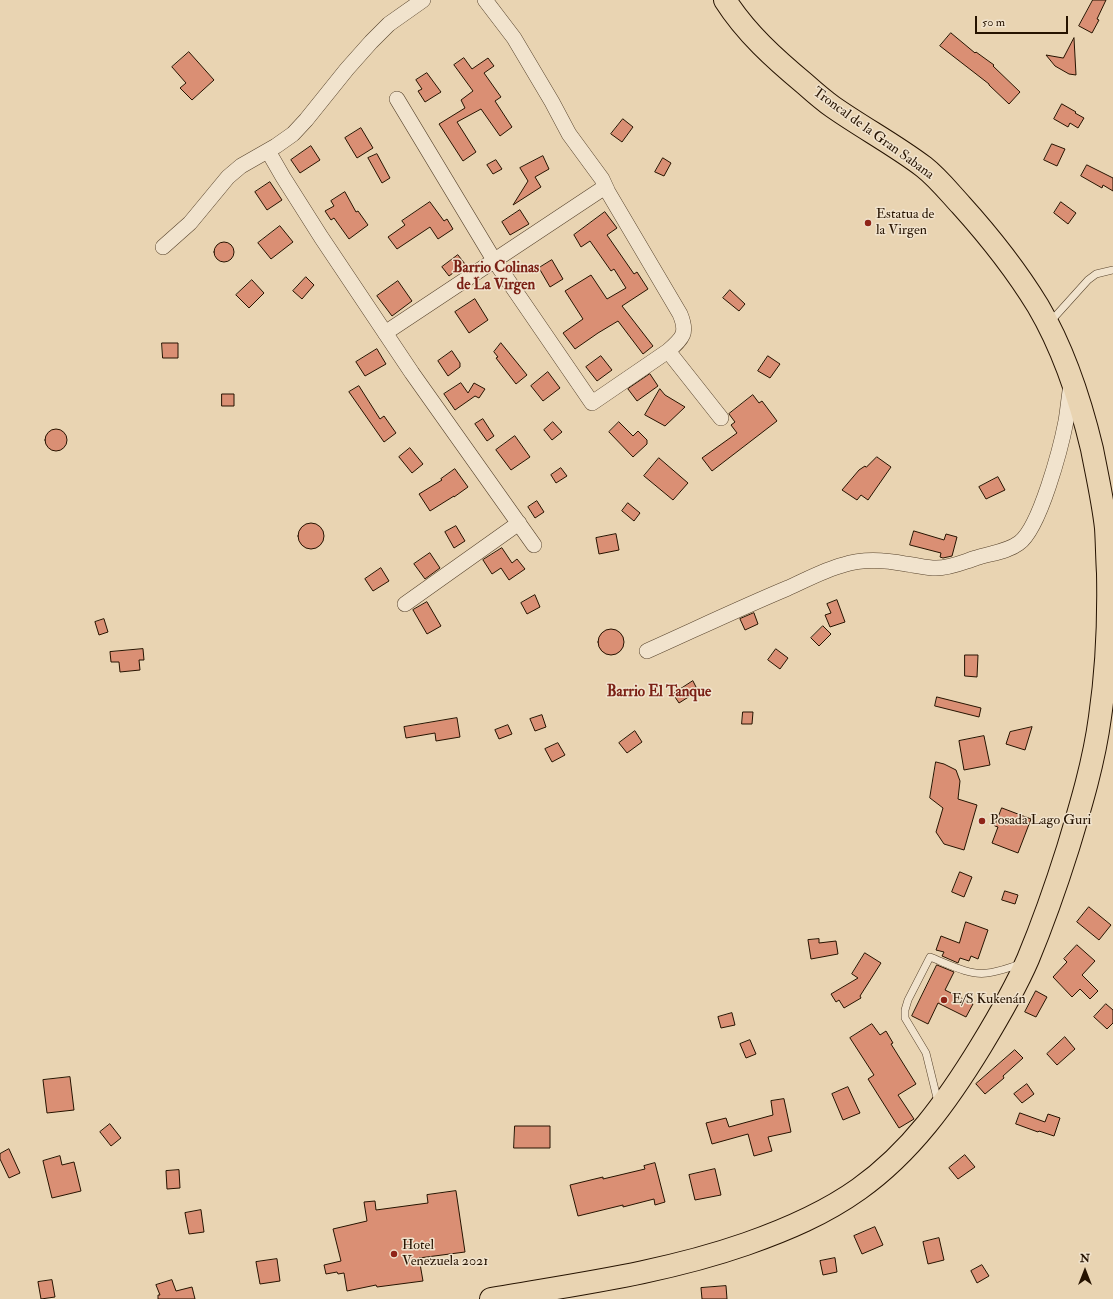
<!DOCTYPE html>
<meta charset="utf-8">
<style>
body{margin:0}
#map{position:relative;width:1113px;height:1299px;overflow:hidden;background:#e9d4b2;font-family:"IM FELL Double Pica",serif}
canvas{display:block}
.north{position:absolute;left:1065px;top:1251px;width:40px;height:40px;-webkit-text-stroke:3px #f1e3cd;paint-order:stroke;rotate:0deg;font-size:11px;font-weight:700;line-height:16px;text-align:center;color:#261300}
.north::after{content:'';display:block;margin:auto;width:14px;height:18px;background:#261300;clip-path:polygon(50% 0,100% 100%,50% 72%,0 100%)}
.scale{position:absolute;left:975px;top:16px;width:93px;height:18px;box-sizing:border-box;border:2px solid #261300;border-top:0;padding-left:5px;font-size:12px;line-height:14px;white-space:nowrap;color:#261300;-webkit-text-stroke:3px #f1e3cd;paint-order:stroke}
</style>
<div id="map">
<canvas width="1113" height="1299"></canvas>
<div class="north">N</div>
<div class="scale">50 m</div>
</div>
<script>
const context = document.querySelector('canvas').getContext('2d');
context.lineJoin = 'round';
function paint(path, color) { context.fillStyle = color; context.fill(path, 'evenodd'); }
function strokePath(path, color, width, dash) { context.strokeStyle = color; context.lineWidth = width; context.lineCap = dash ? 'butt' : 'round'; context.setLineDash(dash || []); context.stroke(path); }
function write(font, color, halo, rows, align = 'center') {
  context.font = font + ' "IM FELL Double Pica",serif'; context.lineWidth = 3; context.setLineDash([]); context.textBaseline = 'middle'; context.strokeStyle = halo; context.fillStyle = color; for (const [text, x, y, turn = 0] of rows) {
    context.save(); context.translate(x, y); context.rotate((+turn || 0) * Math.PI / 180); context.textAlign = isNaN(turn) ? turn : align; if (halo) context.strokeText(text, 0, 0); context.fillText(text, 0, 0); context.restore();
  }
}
const building = new Path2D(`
 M1093 0H1106L1097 19 1099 20 1092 33 1079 26Z
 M951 33 975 53 976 52 994 65 993 66 1020 92 1009 104 989 85V84L940 46Z
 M1074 38 1076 75 1069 74 1055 66 1046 55 1063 58Z
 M189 52 214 80 192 100 180 88 186 83 172 67Z
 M464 58 472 69 488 58 494 66 484 73 501 97 495 101 512 127 500 136 481 109 457 122 476 152 463 161 439 124 465 108 461 100 473 91 454 65Z
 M427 73 441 92 425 102 418 91 422 89 416 80Z
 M1062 104 1076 112 1075 113 1084 118 1078 128 1070 123 1068 127 1054 119Z
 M623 119 633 127 622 142 611 134Z
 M361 128 373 148 357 158 345 138Z
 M1052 144 1065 149 1057 166 1044 160Z
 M311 146 320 160 300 173 291 160Z
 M377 154 390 178 382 183 368 158Z
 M543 156 549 169 535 177 541 187 513 205 528 181 520 168Z
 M663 158 671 163 664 176 655 172Z
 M496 160 502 169 493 174 487 165Z
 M1087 165 1113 178V191L1103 185 1102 188 1081 176Z
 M270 182 282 200 267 210 255 192Z
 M345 192 356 212 358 211 368 225 349 239 334 218 331 220 325 211 334 206 331 201Z
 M430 202 444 221 447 219 453 229 438 239 430 227 397 249 388 237 405 225 402 221Z
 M1061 202 1076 213 1068 224 1054 213Z
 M520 210 529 224 510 235 502 222Z
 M605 212 617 228 607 235 634 274 637 272 648 289 622 306 653 346 643 354 618 321 598 333 575 349 563 333 583 319 565 291 591 275 607 299 626 288 614 269 611 271 590 241 581 247 574 235Z
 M280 226 293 242 271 259 258 243Z
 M214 252a10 10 0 1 1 20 0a10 10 0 1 1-20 0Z
 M458 255 465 264 449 276 442 267Z
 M552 260 563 279 550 287 539 268Z
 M306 277 314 285 302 299 293 291Z
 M252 280 264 293 249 308 236 295Z
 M398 281 412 301 392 316 377 296Z
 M730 290 745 304 739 311 723 298Z
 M475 299 488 320 469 333 455 312Z
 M162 343H178V358H163Z
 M501 343 527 375 516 384 496 358 498 357 494 352Z
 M377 349 386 364 365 376 356 362Z
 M452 351 460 363V367L448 376 438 361Z
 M601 356 612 370 597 381 586 367Z
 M768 356 780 364 770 378 758 371Z
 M548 372 560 388 543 401 531 386Z
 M650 374 658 386 637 401 628 389Z
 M461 383 468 393 474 383 485 389 479 398 475 396 455 410 444 394Z
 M359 386 380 419 384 416 396 433 384 442 349 392Z
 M660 389 665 395 685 407 665 426 645 415Z
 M222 394H234V406H222Z
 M753 395 759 403 762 401 777 421 712 471 702 458 737 433 731 425 735 422 729 414Z
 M483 419 494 436 487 441 475 424Z
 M553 422 562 432 552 440 544 430Z
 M619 422 633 436 638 431 647 440V444L633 457 609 432Z
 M45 440a11 11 0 1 1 22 0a11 11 0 1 1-22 0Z
 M515 436 530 457 511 470 496 450Z
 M410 448 423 464 412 473 399 457Z
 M877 457 891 467 868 500 861 495 857 500 842 490 859 470 865 466 866 467Z
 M659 458 688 483 673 500 644 476Z
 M561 468 567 476 556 483 551 475Z
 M455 469 468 487 454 497V496L430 511 419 494 442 480 441 479Z
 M998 477 1005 490 986 499 979 487Z
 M537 501 544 512 535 518 528 507Z
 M628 503 640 513 634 521 622 511Z
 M298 536a13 13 0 1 1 26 0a13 13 0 1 1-26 0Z
 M456 526 465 541 454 548 445 532Z
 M914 531 944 540 946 534 957 537 952 556 943 558 940 557 941 553 910 545Z
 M616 534 619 550 599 554 596 538Z
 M502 548 512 563 517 559 525 569 509 580 501 568 492 574 483 560Z
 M430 553 440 568 425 579 414 564Z
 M381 568 389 581 373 591 365 579Z
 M535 595 540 607 527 614 521 603Z
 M837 600 845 622 830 627 825 615 831 613 827 604Z
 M427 602 441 626 427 634 413 610Z
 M754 613 758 624 745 630 740 619Z
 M104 619 108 632 99 635 95 622Z
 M823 626 831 634 819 646 811 638Z
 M598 642a13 13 0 1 1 26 0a13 13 0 1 1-26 0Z
 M143 649 144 660H139L140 670 120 672 119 662H111L110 652Z
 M776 649 788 658 780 669 768 660Z
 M965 655H978L977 677 965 676Z
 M693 681 698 691 679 703 673 694Z
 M937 697 981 708 979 717 935 706Z
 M743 712H753L752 724H742Z
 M542 715 546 727 535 731 530 719Z
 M457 718 460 737 436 741 435 733 406 738 404 727Z
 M508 725 512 734 499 739 495 730Z
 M1032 727 1025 750 1006 744 1010 732Z
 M635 731 642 742 627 753 619 743Z
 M984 736 990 765 964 770 959 741Z
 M558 743 565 755 552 762 545 749Z
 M936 762 944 764 956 770 960 781 958 799 977 805 964 850 944 844 936 832 943 808 930 798Z
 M1002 808 1031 819 1018 853 992 843 998 827 995 826Z
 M960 872 972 877 964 897 952 892Z
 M1005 891 1018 895 1015 904 1002 900Z
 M1089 907 1111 925 1099 940 1077 922Z
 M966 922 988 930 978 959 971 956 969 961 960 958 958 963 942 956 944 952 936 950 941 936 959 943Z
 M819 939V943L836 941 838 954 811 959 808 940Z
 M1077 945 1095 961 1082 975 1098 991 1090 999 1080 989 1072 997 1053 977 1067 962 1064 959Z
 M865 953 881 963 860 996 861 998 844 1008 839 1000 836 1002 831 994 858 978 852 974Z
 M937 965 954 972 945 990 973 1004 966 1017 938 1003 928 1024 912 1016Z
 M1036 991 1047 997 1036 1017 1025 1012Z
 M1106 1004 1113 1010V1023L1107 1029 1094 1017Z
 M732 1013 735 1025 721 1028 718 1017Z
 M872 1024 880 1035 886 1031 893 1043 891 1044 916 1084 898 1095 914 1119 899 1128 868 1079 874 1075 850 1038Z
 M1065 1037 1075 1049 1057 1065 1047 1054Z
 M750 1040 756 1054 746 1058 740 1044Z
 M1015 1050 1023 1058 1003 1076 1004 1078 985 1094 976 1084Z
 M70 1077 74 1110 47 1113 43 1080Z
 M1027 1084 1034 1094 1022 1103 1014 1094Z
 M848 1087 860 1113 843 1120 832 1094Z
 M784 1099 791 1132 768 1137 772 1151 754 1156 748 1134 712 1144 706 1123 726 1118 729 1127 773 1115 771 1101Z
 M1020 1113 1045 1122 1048 1114 1060 1118 1054 1136 1039 1131 1038 1132 1016 1124Z
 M110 1124 121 1138 111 1146 100 1132Z
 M515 1126H550V1148H514Z
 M9 1149 20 1173 9 1178 0 1159V1154Z
 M965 1155 975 1167 958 1179 949 1168Z
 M60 1156 62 1165 74 1162 81 1191 52 1198 43 1161Z
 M655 1163 665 1202 655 1205 654 1199 623 1207V1205L578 1216 570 1185 603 1177V1179L645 1169 644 1166Z
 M715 1169 721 1195 695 1200 689 1175Z
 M179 1170 180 1188 167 1189 166 1171Z
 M456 1191 465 1252 419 1258 423 1281 377 1287 376 1285 347 1291 344 1273 338 1274 337 1272 326 1274 324 1265 341 1261 333 1229 367 1221 364 1202 375 1201 376 1210 428 1203 427 1195Z
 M201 1210 204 1232 189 1234 185 1213Z
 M875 1227 883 1245 862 1254 854 1236Z
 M939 1238 944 1260 928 1264 923 1242Z
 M835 1258 837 1272 823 1275 820 1261Z
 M277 1259 280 1281 260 1284 256 1262Z
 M982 1265 989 1276 977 1283 971 1271Z
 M52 1280 55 1297 41 1299 38 1282Z
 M172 1280 176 1291 192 1287 195 1299H158V1295H160L156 1285Z
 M726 1286 727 1299H702L701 1288Z`);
paint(building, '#da8f74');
strokePath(building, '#261300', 1);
const service = new Path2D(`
 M1051 321 1088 280 1096 274 1113 270
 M938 1102 926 1053 905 1018V1010L908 1000 930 957C946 963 970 976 987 973 999 972 1010 967 1021 964`);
const minor = new Path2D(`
 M397 99 494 260 592 403 668 351C683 338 688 333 680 314L608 192 602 179 569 134 552 102 514 38 485 0
 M268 151 283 177 321 237 412 373 534 545
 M163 247 190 223 228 177 241 166 276 146 293 134 306 120 347 69 371 42 389 24 423 0
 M385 333 605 187
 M668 351 721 418
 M405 604 519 523
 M647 651C694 630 740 608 788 588 806 580 824 570 843 565 863 558 886 560 906 564 916 565 926 568 936 568 951 568 963 562 976 558 991 553 1007 552 1019 543 1040 528 1061 447 1066 421 1068 409 1069 396 1071 385`);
const trunk = new Path2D(`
 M491 1299C577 1284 663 1273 746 1244 786 1230 824 1214 859 1189 911 1152 948 1100 981 1046 998 1018 1015 989 1028 959 1043 923 1056 886 1068 848 1081 805 1094 762 1100 717 1107 669 1109 622 1108 573 1107 558 1107 543 1106 528 1103 501 1097 475 1092 449 1080 399 1064 350 1038 306 1016 270 989 236 961 205 949 192 938 178 924 167 895 145 863 128 833 107 823 100 814 92 805 84 775 59 746 33 725 0`);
strokePath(service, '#57432c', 8);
strokePath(minor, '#57432c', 16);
strokePath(trunk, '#261300', 24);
strokePath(service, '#f1e3cd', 7);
strokePath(minor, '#f1e3cd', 15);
strokePath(trunk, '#e9d4b2', 22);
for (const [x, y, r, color] of [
 [868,223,4,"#8f2418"],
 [982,821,4,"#8f2418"],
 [944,1000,4,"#8f2418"],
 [394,1254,4,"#8f2418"]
]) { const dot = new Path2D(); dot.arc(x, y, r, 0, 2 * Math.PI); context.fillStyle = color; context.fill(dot); strokePath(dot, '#f1e3cd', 1.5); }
write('14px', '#261300', '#f1e3cd', [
 ["Troncal de la Gran Sabana",873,134,36]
]);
write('14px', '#261300', '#f1e3cd', [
 ["Estatua de",876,215],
 ["la Virgen",876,231],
 ["Posada Lago Guri",990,821],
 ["E/S Kukenán",952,1000],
 ["Hotel",402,1246],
 ["Venezuela 2021",402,1262]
], 'left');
write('bold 15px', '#7a1f14', '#f1e3cd', [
 ["Barrio Colinas",496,269],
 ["de La Virgen",496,286],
 ["Barrio El Tanque",659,693]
]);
</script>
